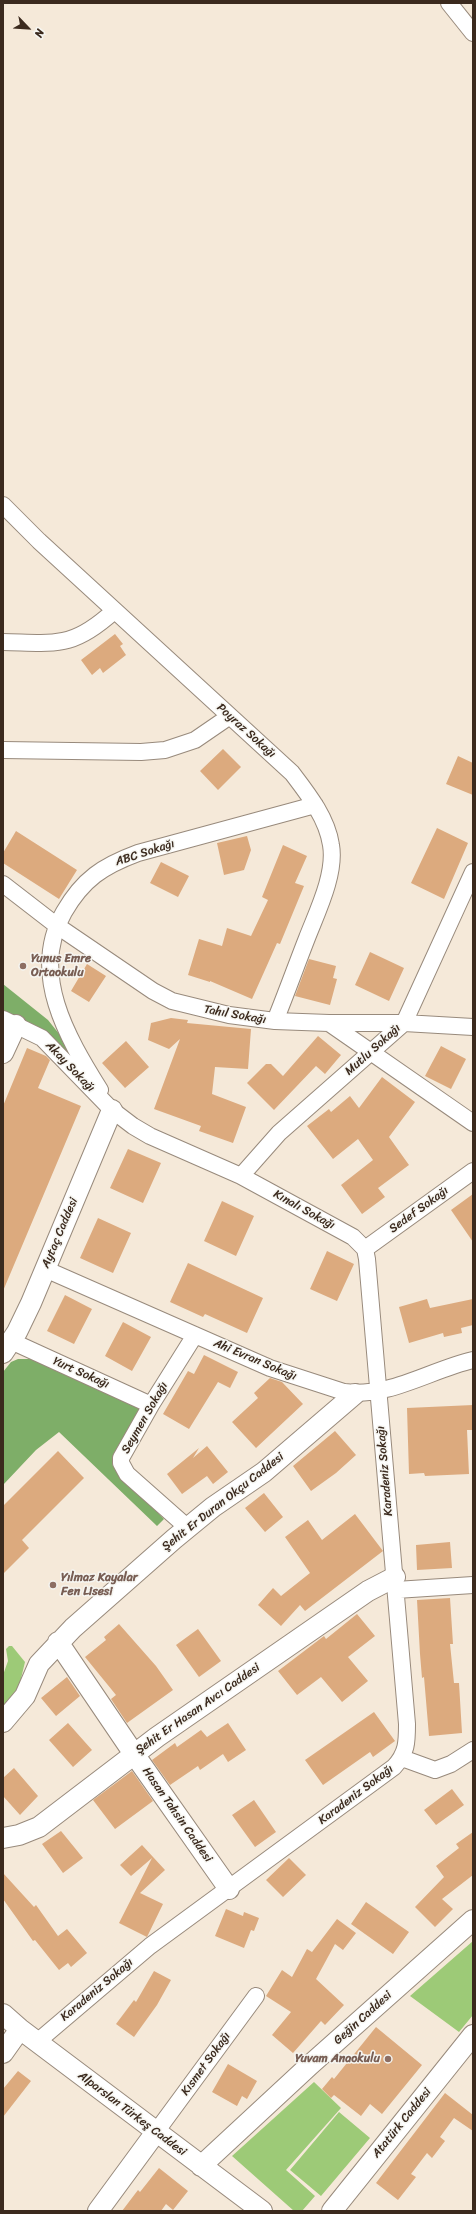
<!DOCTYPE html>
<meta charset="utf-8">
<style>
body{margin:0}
#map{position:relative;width:476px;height:2214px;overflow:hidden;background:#f5e9d9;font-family:Sriracha,sans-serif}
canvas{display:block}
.frame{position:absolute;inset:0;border:4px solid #3b2a1e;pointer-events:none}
.north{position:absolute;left:8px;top:8px;width:40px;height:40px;-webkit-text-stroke:3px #f6f6f2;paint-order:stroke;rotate:115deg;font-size:11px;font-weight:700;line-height:16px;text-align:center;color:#3b2a1e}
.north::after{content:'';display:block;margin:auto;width:14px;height:18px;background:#3b2a1e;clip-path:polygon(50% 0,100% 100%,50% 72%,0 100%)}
</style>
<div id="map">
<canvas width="476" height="2214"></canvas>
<div class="frame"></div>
<div class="north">N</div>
</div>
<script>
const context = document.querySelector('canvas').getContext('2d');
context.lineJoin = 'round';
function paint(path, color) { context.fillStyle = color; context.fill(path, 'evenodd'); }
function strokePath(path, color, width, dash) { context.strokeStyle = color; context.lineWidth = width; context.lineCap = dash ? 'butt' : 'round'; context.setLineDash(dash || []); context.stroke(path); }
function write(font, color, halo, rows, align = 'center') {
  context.font = font + ' Sriracha,sans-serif'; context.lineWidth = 3; context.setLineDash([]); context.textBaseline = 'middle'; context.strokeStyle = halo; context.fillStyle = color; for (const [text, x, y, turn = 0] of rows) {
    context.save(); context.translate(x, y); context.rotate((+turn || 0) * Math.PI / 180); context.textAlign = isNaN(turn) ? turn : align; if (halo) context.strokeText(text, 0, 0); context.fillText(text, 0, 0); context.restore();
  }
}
paint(new Path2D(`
 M9 1646H12L25 1662 18 1691 3 1707V1675L8 1661 6 1649Z
 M473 1941V2015L459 2032 410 1996Z
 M314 2082 341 2108 286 2170 315 2196 302 2211H294L232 2156Z
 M339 2112 370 2138 321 2196 290 2170Z`), '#9dca77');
paint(new Path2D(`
 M3 984 48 1020 64 1040 77 1070 3 1012Z
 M18 1359H36L133 1403 140 1410 112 1459 113 1466 164 1519 157 1526 59 1432 36 1450 3 1485V1372L11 1362Z`), '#7eae68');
paint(new Path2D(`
 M115 634 123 644 120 646 126 655 103 673 100 668 92 675 81 660Z
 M223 749 241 767 218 790 200 771Z
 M458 756 473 763V795L446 784Z
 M437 828 468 843 444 899 411 883Z
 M16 831 77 870 59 899 3 863V853Z
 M247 836 251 850 244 870 224 875 217 843Z
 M283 845 307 856 295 883 304 886 280 944 277 943 252 999 210 981V982L188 975 199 939 222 946 227 928 251 936 268 900 262 897Z
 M161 862 189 876 178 897 150 883Z
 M370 952 404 968 389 1001 355 985Z
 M309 959 336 966 333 978 337 979 330 1005 295 996Z
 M87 964 106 976 89 1002 71 991Z
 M171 1018 188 1020 187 1023 251 1029 248 1069 215 1067 212 1094 246 1107 233 1143 199 1131 201 1126 154 1109 180 1039 169 1049 148 1040 151 1023Z
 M318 1036 341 1055 325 1074 316 1066 274 1110 247 1083 266 1064H271L283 1076Z
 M126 1041 149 1067 125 1088 102 1063Z
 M441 1046 466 1059 451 1089 425 1076Z
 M27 1048 46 1056 50 1060 38 1088 81 1106 3 1291V1106Z
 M382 1077 415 1102 389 1137 409 1165 378 1188 385 1197 362 1214 341 1185 373 1160 358 1139 333 1159 307 1126 329 1109 331 1112 350 1096 359 1108Z
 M128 1149 161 1163 143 1203 110 1188Z
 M473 1194V1242L451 1210Z
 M222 1201 254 1216 236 1256 204 1241Z
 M98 1218 131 1233 113 1273 80 1258Z
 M327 1251 354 1264 337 1301 310 1289Z
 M188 1263 263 1298 247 1333 205 1314 203 1317 170 1302Z
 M65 1295 92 1309 74 1344 47 1331Z
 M427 1299 430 1308 473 1299V1325L461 1328 462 1333 444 1337 443 1333 409 1343 399 1307Z
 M123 1322 151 1337 132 1371 105 1356Z
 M204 1355 238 1372 230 1388 218 1382 189 1429 163 1414 188 1371 194 1374Z
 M270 1378 282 1382 303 1404 256 1448 232 1422 258 1398 254 1393Z
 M473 1405V1430H467L469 1474 425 1476 424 1473 409 1474 407 1408Z
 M335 1431 356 1455 336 1473 311 1491 293 1466Z
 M207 1446 228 1472 213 1484 207 1476 182 1494 167 1474 199 1448 193 1458Z
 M58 1451 84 1478 22 1540 29 1548 3 1574V1506Z
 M264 1493 283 1517 265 1532 245 1508Z
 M355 1514 383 1551 305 1611 300 1605 281 1626 258 1605 273 1588 281 1596 310 1573 285 1537 308 1520 322 1540Z
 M450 1542 452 1568 417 1570 416 1545Z
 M450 1598 453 1644H450L454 1683H459L462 1733 429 1736 424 1677 422 1678 420 1654 417 1600Z
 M357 1614 375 1636 348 1657 368 1681 342 1702 321 1677 297 1695 278 1671 324 1636 326 1639Z
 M119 1624 156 1666 173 1690 127 1723 111 1699 116 1695 85 1657 106 1640 104 1637Z
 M198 1629 221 1661 199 1677 176 1645Z
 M67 1677 80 1696 56 1716 41 1698Z
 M374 1712 395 1741 373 1757 370 1752 323 1785 305 1760Z
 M68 1723 92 1750 73 1767 49 1740Z
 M228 1723 246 1750 228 1762 223 1754 200 1770 198 1766 170 1785 152 1760 175 1743 177 1747 201 1730 207 1737Z
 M14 1768 38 1796 20 1815 3 1796V1778Z
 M132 1771 153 1801 115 1829 93 1800Z
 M452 1789 464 1805 436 1825 424 1810Z
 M254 1800 276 1832 255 1847 232 1815Z
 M61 1831 83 1858 63 1873 42 1844Z
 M473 1832V1875L442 1899 453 1909 435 1927 415 1907 444 1877 436 1866 459 1848 456 1844Z
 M142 1845 165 1870 140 1893 163 1904 147 1937 119 1923 152 1858 131 1876 120 1865Z
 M289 1858 306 1875 283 1897 266 1880Z
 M3 1873 34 1907 36 1905 58 1936 67 1929 87 1953 71 1967 68 1963 59 1970 35 1940 33 1941 3 1899Z
 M366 1902 409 1932 393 1954 351 1924Z
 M226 1909 243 1916 244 1912 259 1918 254 1931 251 1930 244 1948 215 1936Z
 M337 1919 356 1933 343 1950 335 1944 316 1979 344 2005 325 2025 321 2021 293 2053 272 2035 291 2012 266 1996 282 1970 292 1977 307 1949 312 1952Z
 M154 1971 171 1980 157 2005 134 2037 116 2024 134 2000 136 2002Z
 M376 2027 422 2065 382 2114 370 2104 361 2116 334 2095 331 2098 322 2089 332 2077 334 2079Z
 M228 2064 257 2081 247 2099 242 2096 237 2106 212 2092Z
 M18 2071 31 2081 3 2117V2089Z
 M445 2093 473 2115V2131L454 2118 440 2137 445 2141 432 2158 427 2153 411 2174 416 2177 398 2200 376 2183Z
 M159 2168 188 2191 173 2210 166 2204 161 2211H122L138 2190 140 2192Z`), '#dcaa7e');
const minor = new Path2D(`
 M449 3 473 33
 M3 505 39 541 292 773C308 794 327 818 331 845 336 874 317 912 307 938 296 966 286 994 275 1021
 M3 642C56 643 72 649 114 611
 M3 750 141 752 165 750 195 740 230 716
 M3 884 56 925 153 991 172 1001 229 1015 275 1021 329 1023 473 1123
 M3 1019 42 1038 112 1110 133 1126 150 1136 241 1176 353 1237 365 1249 367 1259 407 1724C407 1742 407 1753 394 1767L150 1946 37 2042
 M329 1023H404L473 1027
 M100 1090C67 1037 29 973 64 912 83 879 103 866 138 853L315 805
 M241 1176 279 1133 404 1023 473 872
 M365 1249 473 1171
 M45 1269 270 1368 344 1392C389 1398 430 1370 473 1360
 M11 1341 151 1405
 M188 1528 127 1474 121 1463V1458L151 1405 195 1335
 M396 1590 473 1585
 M402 1758 435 1770 451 1764 473 1750
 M156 2132 256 1996`);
const tertiary = new Path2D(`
 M3 1053 16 1025
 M3 1353 17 1332 31 1303 112 1110
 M58 1642 134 1754 229 1889
 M3 1722 25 1696 39 1664 73 1628 174 1539 213 1507 264 1472 355 1394
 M3 1838 19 1835 39 1827 157 1737 368 1591 395 1577
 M3 2014 20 2029 262 2211
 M3 2053 20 2029
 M201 2166 310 2065 473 1920
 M98 2211 156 2132
 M332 2211 473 2035`);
strokePath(minor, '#988a7c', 18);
strokePath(tertiary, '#988a7c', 22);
strokePath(minor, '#fff', 16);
strokePath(tertiary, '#fff', 20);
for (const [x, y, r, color] of [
 [23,966,4,"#8d6e63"],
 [53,1585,4,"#8d6e63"],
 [388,2059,4,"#8d6e63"]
]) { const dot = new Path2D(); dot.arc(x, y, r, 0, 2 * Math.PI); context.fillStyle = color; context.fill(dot); strokePath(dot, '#f6f6f2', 1.5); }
write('12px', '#3b2a1e', '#f6f6f2', [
 ["Poyraz Sokağı",246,731,42],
 ["ABC Sokağı",145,853,-18],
 ["Tahıl Sokağı",235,1015,10],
 ["Mutlu Sokağı",373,1050,-42],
 ["Akay Sokağı",70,1067,46],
 ["Kınalı Sokağı",304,1210,29],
 ["Sedef Sokağı",419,1210,-36],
 ["Aytaç Caddesi",60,1233,-67],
 ["Ahi Evran Sokağı",255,1360,23],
 ["Yurt Sokağı",81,1373,24],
 ["Seymen Sokağı",145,1418,-60],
 ["Karadeniz Sokağı",385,1471,-95],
 ["Şehit Er Duran Okçu Caddesi",223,1502,-38],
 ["Şehit Er Hasan Avcı Caddesi",198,1709,-35],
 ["Karadeniz Sokağı",356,1795,-37],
 ["Hasan Tahsin Caddesi",177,1815,55],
 ["Karadeniz Sokağı",97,1990,-40],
 ["Geğin Caddesi",363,2018,-42],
 ["Kısmet Sokağı",206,2064,-54],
 ["Alparslan Türkeş Caddesi",132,2114,37],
 ["Atatürk Caddesi",402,2123,-51]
]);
write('bold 12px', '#785e54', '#f6f6f2', [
 ["Yunus Emre",31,959],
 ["Ortaokulu",31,973],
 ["Yılmaz Kayalar",61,1578],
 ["Fen Lisesi",61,1592],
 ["Yuvam Anaokulu",380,2059,"right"]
], 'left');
</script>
